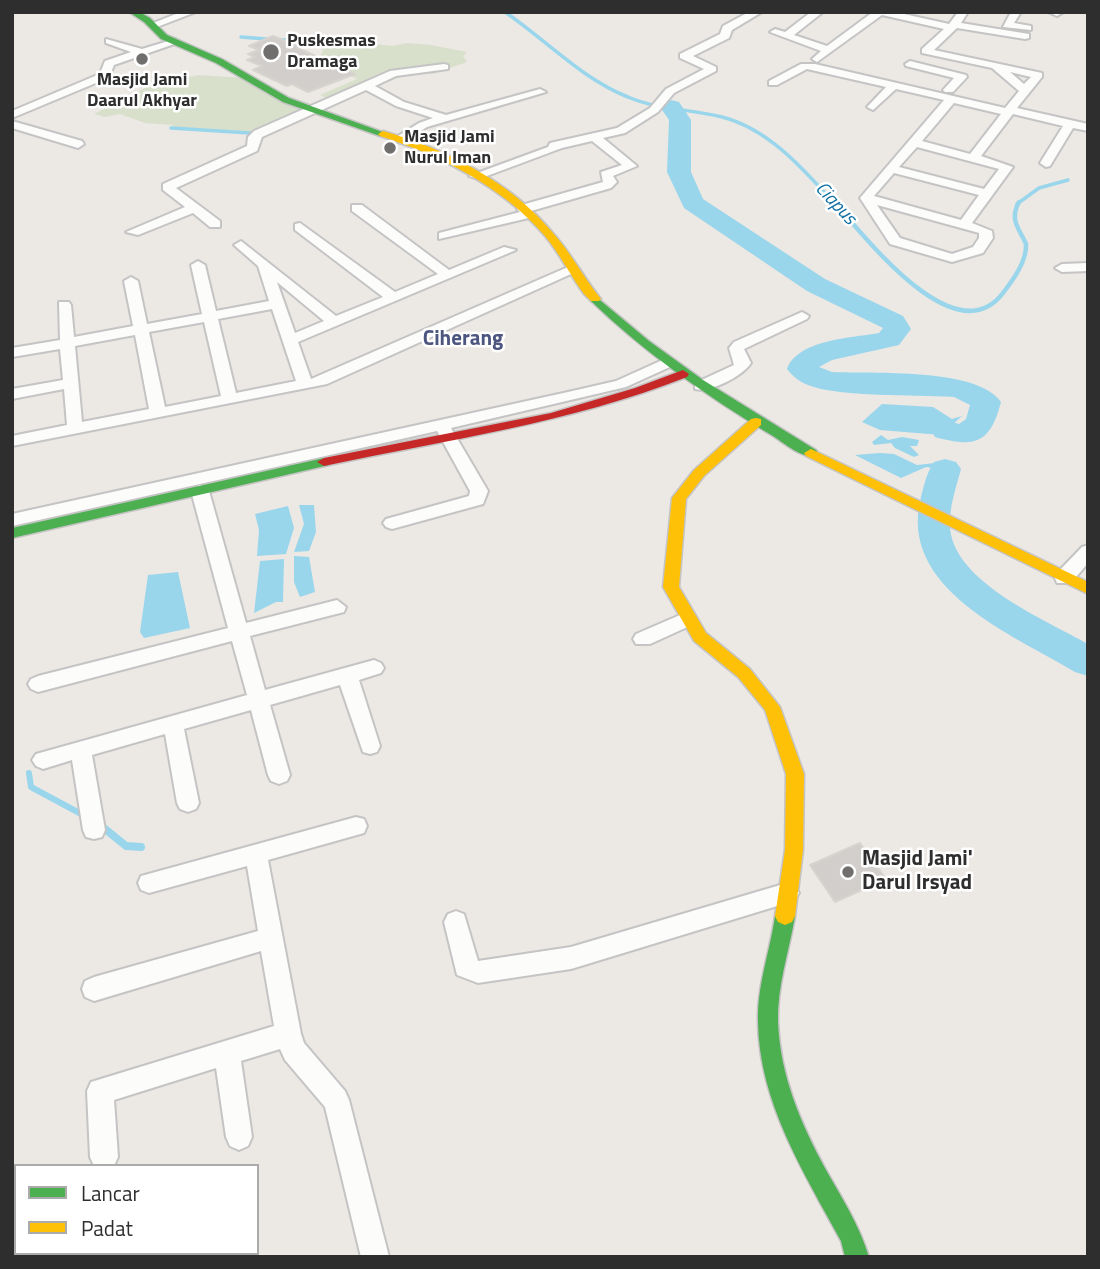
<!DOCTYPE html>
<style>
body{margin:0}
#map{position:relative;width:1100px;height:1269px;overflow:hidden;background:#ece8e4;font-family:"Titillium Web",sans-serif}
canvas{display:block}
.frame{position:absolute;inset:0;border:14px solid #2e2e2e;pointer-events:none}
.legend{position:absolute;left:14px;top:1164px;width:245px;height:91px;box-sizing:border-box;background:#fff;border:2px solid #ababab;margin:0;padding:9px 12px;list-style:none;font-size:21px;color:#2e2e2e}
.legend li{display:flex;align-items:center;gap:14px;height:35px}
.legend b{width:35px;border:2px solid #ababab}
</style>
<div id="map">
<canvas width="1100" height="1269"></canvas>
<div class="frame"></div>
<ul class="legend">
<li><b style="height:9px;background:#4caf50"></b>Lancar</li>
<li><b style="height:9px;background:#ffc107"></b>Padat</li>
</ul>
</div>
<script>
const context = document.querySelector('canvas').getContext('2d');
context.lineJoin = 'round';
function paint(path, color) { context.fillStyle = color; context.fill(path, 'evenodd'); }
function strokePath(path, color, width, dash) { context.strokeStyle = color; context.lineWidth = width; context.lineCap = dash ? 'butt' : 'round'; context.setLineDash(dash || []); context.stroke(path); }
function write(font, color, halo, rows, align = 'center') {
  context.font = font + ' "Titillium Web",sans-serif'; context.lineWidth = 5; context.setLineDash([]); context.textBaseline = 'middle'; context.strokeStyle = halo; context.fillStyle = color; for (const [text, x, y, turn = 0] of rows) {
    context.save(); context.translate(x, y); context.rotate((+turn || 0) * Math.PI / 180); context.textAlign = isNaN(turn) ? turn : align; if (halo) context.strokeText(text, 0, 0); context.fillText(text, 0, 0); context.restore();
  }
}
paint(new Path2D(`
 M326 39 393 46 406 43 431 45 467 52 463 56 467 62 433 74 412 73 334 101 320 95 357 79 316 59 323 52 321 45Z
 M198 75 245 78 303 111 255 134 172 127 173 125 145 123 120 114 105 117 94 114 147 87Z`), '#d8e0cc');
paint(new Path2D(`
 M882 404 933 407 952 419 962 416 941 435 880 430 862 422Z
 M881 435 888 440 902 437 919 440 917 446H910L919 455 914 457 895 448 891 443 874 445 872 442Z
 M880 453 894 454 917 465 944 462 960 467 952 471 926 467 901 478 855 455Z
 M299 505H314L316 532 309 551 294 552 304 524Z
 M288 506 294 528 286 554 257 556 259 530 255 514Z
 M294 556 309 557 315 592 300 597 294 582Z
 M284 559 283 602H276L254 613 260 561Z
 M178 572 190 628 144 638 140 632 148 575Z`), '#99d6ec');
strokePath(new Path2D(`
 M233 12H265
 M505 12C546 40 582 79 628 97 658 110 691 109 722 117 769 129 803 169 835 204
 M241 37 279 40 329 38
 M171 128 250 133
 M1017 204 1039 188 1068 180`), '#99d6ec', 3.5);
strokePath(new Path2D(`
 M834 202C864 235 955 356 1003 293 1013 280 1027 261 1026 244 1019 228 1009 220 1019 202`), '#99d6ec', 4.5);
strokePath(new Path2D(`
 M29 773 31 787 85 816`), '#99d6ec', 6);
strokePath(new Path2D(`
 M82 814 87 817
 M99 824 126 846 141 847`), '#99d6ec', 8);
paint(new Path2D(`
 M671 100 679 102 691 120V172L703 199 825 279 903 316 911 329 899 345 832 360 819 367 832 372C872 374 977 367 1001 402 990 444 975 448 935 437L931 430 935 423 946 420 959 424 966 419 970 405 954 397C920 395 837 397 808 385 800 382 792 376 787 369 798 339 853 338 879 333L883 328 807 291 684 208 667 172 669 120 660 107Z
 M945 459 956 462 961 469C956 488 949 507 950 527 953 582 1046 620 1088 644V676L1075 672C1012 634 897 589 921 497 924 485 927 472 934 462Z`), '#99d6ec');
const building = new Path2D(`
 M273 36 301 47 298 48 355 74 308 92 292 84 287 86 253 70 262 66 247 60 255 57 248 54 259 50 249 46Z
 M860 843 886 879 835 902 810 865Z`);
paint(building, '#d1cecb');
strokePath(building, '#d7d4d0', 2);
const street = new Path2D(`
 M181 12H196L157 27 148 25Z
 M749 12H762L732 30 729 38 693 56 716 67V71L674 93 658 112 625 133 603 138 637 166 613 176 617 182 611 188 531 211 534 214 533 217 439 239V233L520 212 517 209 518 206 603 182 601 172 622 165 592 141 562 148 479 179 469 176 548 147 550 143 617 128 650 108 666 89 704 69 680 58V54L720 34 723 26Z
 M811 12H823L794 35 827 46 873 12H895L949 24 958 12H968L961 23 1029 34V38L1025 39 957 28 934 50 1042 73V77L1017 108 1088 124V131L1073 128 1050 166 1046 167 1040 163 1063 126 1013 114 981 156 1013 167 972 223 992 231 993 238 983 253 952 262 890 244 860 198 944 100 896 89 873 110 867 107 886 87 807 69 777 85H769V81L801 64H815L1005 108 1019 91 992 68 922 53V49L944 29 882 15 817 62 812 59 821 51 770 32 775 29 785 32ZM1010 72 1031 77 1024 84ZM954 103 1001 114 970 154 922 141ZM917 147 999 169 984 189 899 167ZM894 173 979 195 961 220 874 196ZM877 205 972 231 979 233V238L973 247 952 254 900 238Z
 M1011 12H1021L1014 23 1031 26V30L1003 27Z
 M1048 12H1061L1062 13 1057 16Z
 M106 39 142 49 175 39 180 42 114 65 110 75 103 80 12 118V111L95 76 101 71 105 61 131 52 106 43Z
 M910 61 966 75 967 77 953 92H945L943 90 954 78 906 66 905 64Z
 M444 64 448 65V69L396 76 375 86 404 102 446 115 540 89 546 92 427 127 402 143 398 142V136L419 123 433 118 396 106 366 90 262 137 257 151 176 188 220 221V227H210L193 213 138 235 126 232 185 207 163 190V184L247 146 248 137 254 131 390 71Z
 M12 121 82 141 84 144 78 148 12 128Z
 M352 205H362L449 270 504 247 516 250 298 342 311 379 568 267 580 270 327 384 12 446V436L67 425 64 389 12 399V389L63 380 60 349 12 357V348L60 340 59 302H69L71 305 74 337 133 326 124 281 131 277 138 281 147 324 202 314 191 265 198 261 205 265 216 311 269 301 258 266 234 245 241 241 336 316 383 297 295 230V224L300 223 395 292 438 274 352 211ZM277 282 324 321 295 333ZM272 309 296 381 236 393 218 319ZM204 322 221 396 165 407 149 332ZM135 335 149 409 82 422 75 346Z
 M1088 263V271L1062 272 1055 268 1062 264Z
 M802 312 809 316 807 319 744 349 751 363C743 376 710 393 695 389V383L734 365 729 348 734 342Z
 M667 358 672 360V366L626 387 451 428 488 491 483 504 392 529 386 527 383 523 386 519 469 496 470 491 437 431 12 526V514L568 392 616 381Z
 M200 485 209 491 246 623 337 600 346 607 344 612 250 636 265 690 374 660 381 663 384 668 381 673 359 680 380 746 377 752 370 754 363 752 340 685 270 705 290 775 287 781 279 784 271 781 268 775 251 710 184 729 199 803 196 809 188 812 180 809 177 803 165 734 92 755 105 830 102 837 94 839 86 837 83 830 72 760 43 769 36 766 32 760 36 754 247 695 232 641 38 692 31 689 28 684 31 679 38 676 228 628 191 491Z
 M1088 545V563L1071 583H1057L1055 578 1057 573 1082 547Z
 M687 612 694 614 697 619 694 624 650 644H636L633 639 636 634Z
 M356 817 364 819 367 826 364 833 268 860 301 1034 304 1043 345 1091 349 1100 389 1257H361L325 1107 285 1060 280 1049 241 1061 252 1137 248 1146 239 1150 230 1146 226 1137 216 1068 114 1100 118 1157 114 1166H94L90 1157 87 1091 91 1082 274 1026 261 951 94 1001 85 997 82 989 85 981 94 977 258 931 247 866 149 893 141 890 138 883 141 876Z
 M787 883 795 886 799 893 795 900 787 903 571 969 478 983 457 975 444 922 448 914 456 911 464 914 478 961 571 947Z`);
const fast = new Path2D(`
 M129 12H139L150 18 167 35 222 59 289 98 388 134 380 136 283 102 216 63 161 39 144 22Z
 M595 296 649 341 703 380 816 450 818 453 816 456C802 459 784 443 773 436 708 397 646 354 591 301V297Z
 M324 458 329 459 331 462 329 465 12 538V528Z
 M785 907 792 910 795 916C789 952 777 986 778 1022 780 1076 801 1124 826 1170 842 1198 859 1225 869 1257H845L841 1241C804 1173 759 1102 758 1022 757 985 770 952 775 916L778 910Z`);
const slow = new Path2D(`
 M383 131C446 149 511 182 553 233 571 253 584 278 601 299L599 301H591L584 294C570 275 560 254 545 236 502 186 441 156 380 136L378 134Z
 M756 418 761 419V425L704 476 686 499 679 587 706 633 750 669 780 707 804 774 803 850 795 916 792 922 785 925 778 922 775 916 785 850 786 774 765 710 738 677 694 641 663 587 672 498 694 470 751 419Z
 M811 449 1088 582V594L806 456 804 453Z`);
const jam = new Path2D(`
 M683 370 689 374 687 377C570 423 447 440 324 466L317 462 324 458 551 413 635 388Z`);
strokePath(street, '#c5c4c5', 4);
strokePath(fast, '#c5c4c5', 3);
strokePath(slow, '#c5c4c5', 3);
strokePath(jam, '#c5c4c5', 3);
paint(street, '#fcfcfb');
paint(fast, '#4caf50');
paint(slow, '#ffc107');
paint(jam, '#c62828');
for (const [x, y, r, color] of [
 [271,52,9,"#706f6e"],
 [142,59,7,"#706f6e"],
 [390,148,7,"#706f6e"],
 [848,872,7,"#706f6e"]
]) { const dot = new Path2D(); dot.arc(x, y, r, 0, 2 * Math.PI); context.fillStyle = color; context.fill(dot); strokePath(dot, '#fff', 2.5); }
write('bold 18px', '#2e2e2e', '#fff', [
 ["Puskesmas",287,42],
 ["Dramaga",287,63],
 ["Masjid Jami",142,81,"center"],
 ["Daarul Akhyar",142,102,"center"],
 ["Masjid Jami",404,138],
 ["Nurul Iman",404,159]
], 'left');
write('italic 19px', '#0d6fa3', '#fff', [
 ["Ciapus",835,204,47]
]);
write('bold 21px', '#4d5680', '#fff', [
 ["Ciherang",463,340]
]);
write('bold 21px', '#2e2e2e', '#fff', [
 ["Masjid Jami'",862,860],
 ["Darul Irsyad",862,884]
], 'left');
</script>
